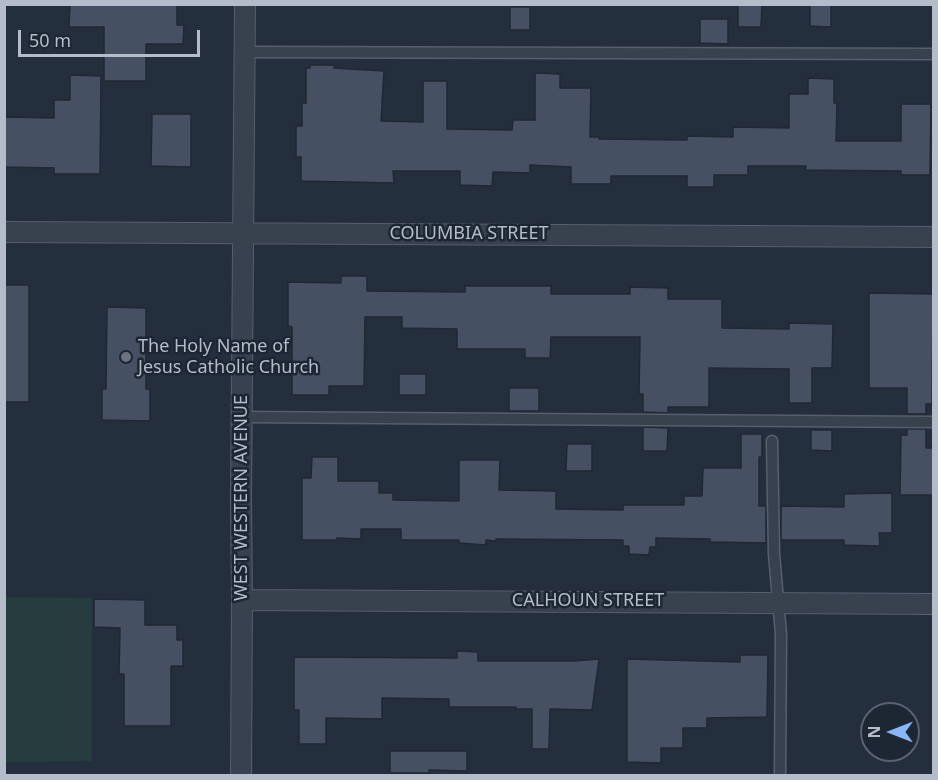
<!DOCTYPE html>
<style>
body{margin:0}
#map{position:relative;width:938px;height:780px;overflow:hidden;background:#242f3e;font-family:"Noto Sans",sans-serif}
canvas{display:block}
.frame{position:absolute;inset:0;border:6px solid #b4bcc9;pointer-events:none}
.north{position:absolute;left:860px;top:702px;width:60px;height:60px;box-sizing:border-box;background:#1d2633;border:2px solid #59626f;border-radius:50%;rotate:270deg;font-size:16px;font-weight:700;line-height:24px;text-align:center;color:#b4bcc9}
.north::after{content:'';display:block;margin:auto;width:21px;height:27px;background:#8ab4f8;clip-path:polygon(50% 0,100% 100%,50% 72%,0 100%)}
.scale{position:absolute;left:18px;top:30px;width:182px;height:27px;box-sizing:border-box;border:3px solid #b4bcc9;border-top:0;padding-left:8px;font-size:18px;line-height:21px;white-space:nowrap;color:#b4bcc9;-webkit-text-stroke:4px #1d2633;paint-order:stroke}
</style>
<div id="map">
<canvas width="938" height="780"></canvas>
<div class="frame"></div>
<div class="north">N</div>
<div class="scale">50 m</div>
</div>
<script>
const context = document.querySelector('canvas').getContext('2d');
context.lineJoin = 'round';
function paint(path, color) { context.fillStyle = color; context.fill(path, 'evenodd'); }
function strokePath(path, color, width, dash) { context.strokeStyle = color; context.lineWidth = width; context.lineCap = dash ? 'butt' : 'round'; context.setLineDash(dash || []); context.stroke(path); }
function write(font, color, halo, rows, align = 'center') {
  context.font = font + ' "Noto Sans",sans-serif'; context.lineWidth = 5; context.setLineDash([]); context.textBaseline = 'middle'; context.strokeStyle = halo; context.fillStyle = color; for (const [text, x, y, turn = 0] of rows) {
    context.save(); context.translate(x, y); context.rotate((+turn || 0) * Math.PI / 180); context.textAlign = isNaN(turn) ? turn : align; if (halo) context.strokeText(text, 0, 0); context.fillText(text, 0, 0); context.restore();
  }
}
paint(new Path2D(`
 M5 597 92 598V761L5 762Z`), '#263c3f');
const building = new Path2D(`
 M70 4H177V25H184L183 44H146V81H104V27H69Z
 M738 4H762L761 27H738Z
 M810 4H831V27L810 26Z
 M510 7H530V30H510Z
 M700 19H728V44L700 43Z
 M310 65H334V68L384 71 381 121 423 122V81H447V129L512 130 513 120H535V73L560 74V88H591L590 137H599V139L687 140V136L733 137V127L789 128V94H808V78L834 79V103H837L836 141H901V104H931L930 175H901V171L805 170 806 166H748V175H714V187H687V176H611V184H571V167L530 165V173L493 172 492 186 460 185V171H393L394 183 301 181V157H296V126H302V103H306V68H310Z
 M70 75 101 76 100 174H54V168L4 167V117L54 118V100H70Z
 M152 114H191V167L151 166Z
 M341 276H367V291L465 292V286H551V294H630V287L668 288V299H722V328L789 329V323L833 324 832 368H812V403H789V369L709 368V407H668V413L643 412V394H639L640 337H551L550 358H525V349H457V329L402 328V317H365L364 386H329V395H292V327L288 326V282L341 283Z
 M4 285H29V402H4Z
 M869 293 933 294 932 404H926V414H907V388H869Z
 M107 307 146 308V389H150V421L102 420V389H106Z
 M399 374H426V395H399Z
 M509 388H539V411H509Z
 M643 427 668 428 667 451H643Z
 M907 429H926V448H933V495H900L901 435H907Z
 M811 430H832V451L811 450Z
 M741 434H762V457H759V506H766V543L710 542V539L656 538V547H650L649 555 629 554V546H623V540L496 539V541L486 540V545L459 543V540H401V529H361V539L337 538V540H302V478H311L312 457H338V481H379V493H393V500L459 501V460H500L499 490 556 491V509L623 510V505H684V496H702L703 468H741Z
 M567 444H592V471H566Z
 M892 493V533H879L880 546 844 545V540H781V506L844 507V494Z
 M94 599 145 600V625H177V640H183V666H171V726H124V674H119L120 628 94 627Z
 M457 651 478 652V661H574L599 659 592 710 550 709 549 749H532V709H516V707H449V699L382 698V719L326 718V744H299V710H294V657L457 658Z
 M740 655H768L767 717 707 718V728H683V748H661V763L627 762V659L740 662Z
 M390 751H467V771L429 770V773H390Z`);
paint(building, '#455162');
strokePath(building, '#1f2835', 1.5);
const lane = new Path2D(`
 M244 52 934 54
 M241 417 934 422
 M772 441 774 554 781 634 780 776`);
const street = new Path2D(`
 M4 232 934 237
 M242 600 934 604
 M241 776 242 600 241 498 245 4`);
strokePath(lane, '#565f6c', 13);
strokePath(street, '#565f6c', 22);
strokePath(lane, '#38414e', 10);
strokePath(street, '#38414e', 20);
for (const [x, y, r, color] of [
 [126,357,6,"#6b7280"]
]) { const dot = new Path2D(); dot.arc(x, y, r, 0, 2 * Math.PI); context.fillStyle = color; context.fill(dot); strokePath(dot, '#1d2633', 2); }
write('18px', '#b4bcc9', '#1d2633', [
 ["COLUMBIA STREET",469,234],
 ["WEST WESTERN AVENUE",242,498,-90],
 ["CALHOUN STREET",588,601]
]);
write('18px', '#b4bcc9', '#1d2633', [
 ["The Holy Name of",138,347],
 ["Jesus Catholic Church",138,368]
], 'left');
</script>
